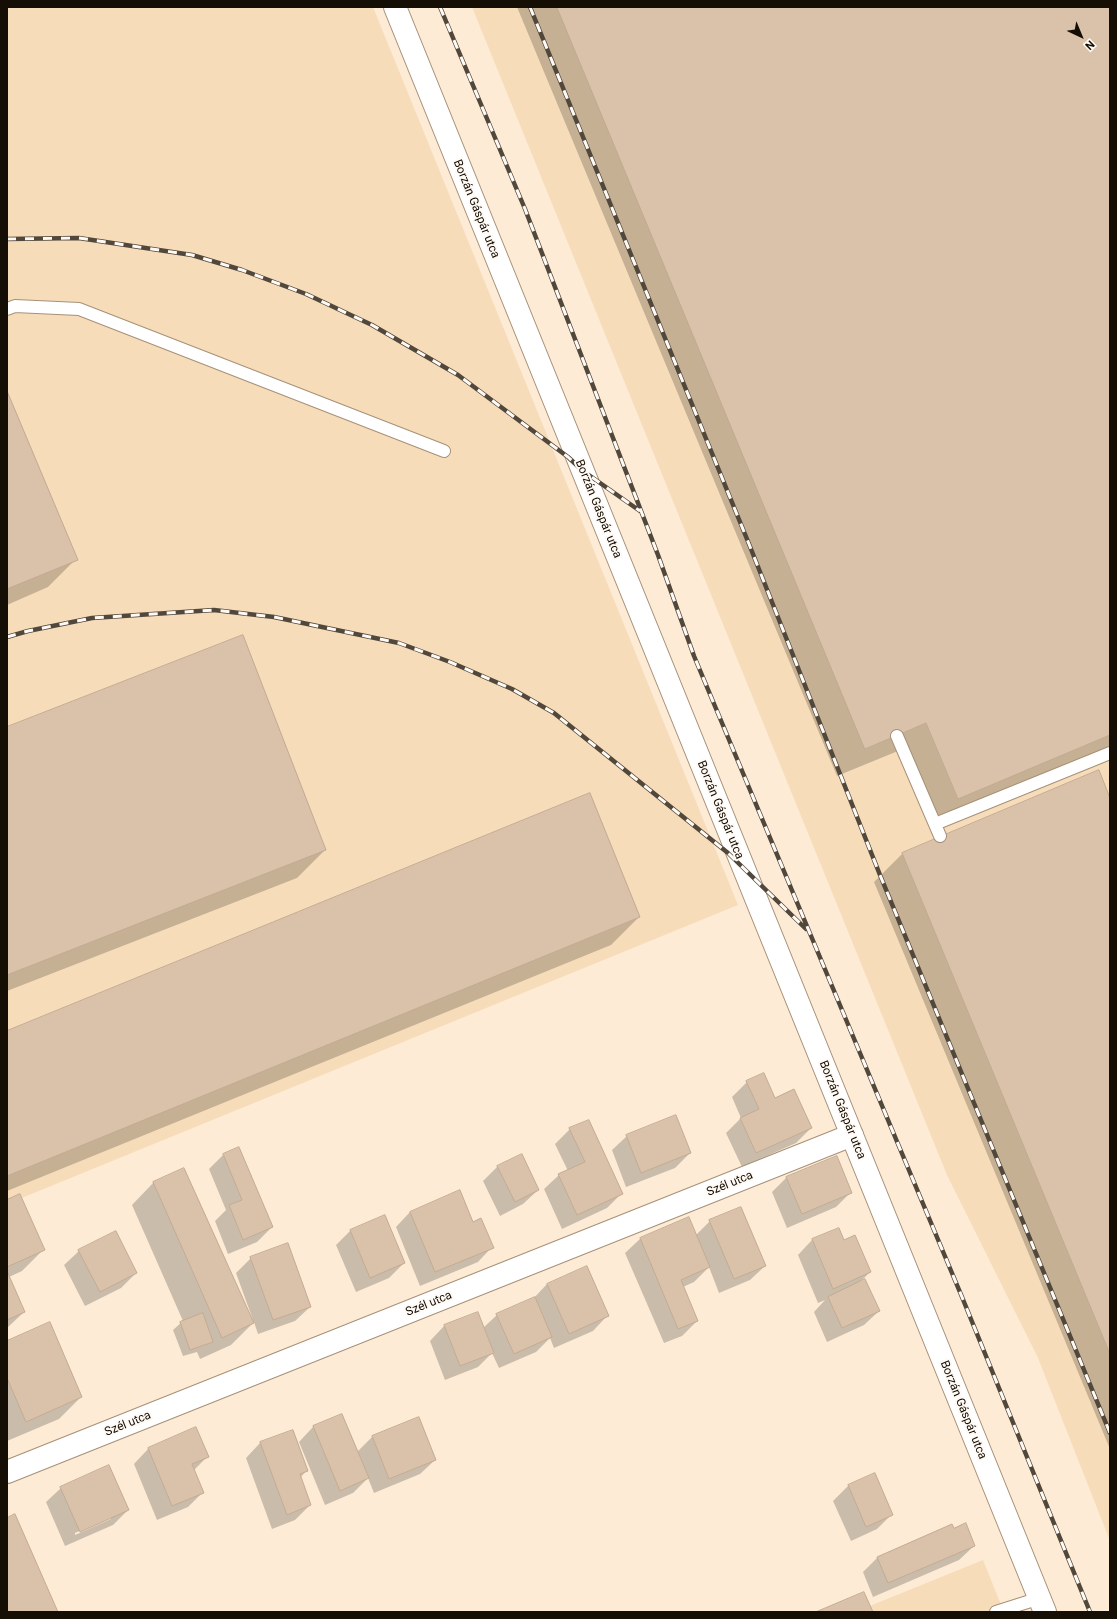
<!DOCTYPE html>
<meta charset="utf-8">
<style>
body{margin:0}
#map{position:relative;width:1117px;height:1619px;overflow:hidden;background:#fdebd5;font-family:Roboto,sans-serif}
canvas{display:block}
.frame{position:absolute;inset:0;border:8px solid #150e05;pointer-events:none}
.north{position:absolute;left:1061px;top:16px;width:40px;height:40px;-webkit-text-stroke:3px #fffaf5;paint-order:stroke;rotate:136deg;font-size:11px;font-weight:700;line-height:16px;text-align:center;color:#150e05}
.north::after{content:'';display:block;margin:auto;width:14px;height:18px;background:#150e05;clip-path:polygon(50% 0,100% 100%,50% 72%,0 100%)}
</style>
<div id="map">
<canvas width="1117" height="1619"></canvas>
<div class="frame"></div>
<div class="north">N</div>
</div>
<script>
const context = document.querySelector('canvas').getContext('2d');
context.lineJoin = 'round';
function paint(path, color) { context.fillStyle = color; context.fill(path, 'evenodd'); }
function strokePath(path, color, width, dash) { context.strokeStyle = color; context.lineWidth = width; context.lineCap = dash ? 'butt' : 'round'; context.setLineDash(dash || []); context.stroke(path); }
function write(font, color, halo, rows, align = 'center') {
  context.font = font + ' Roboto,sans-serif'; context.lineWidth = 4; context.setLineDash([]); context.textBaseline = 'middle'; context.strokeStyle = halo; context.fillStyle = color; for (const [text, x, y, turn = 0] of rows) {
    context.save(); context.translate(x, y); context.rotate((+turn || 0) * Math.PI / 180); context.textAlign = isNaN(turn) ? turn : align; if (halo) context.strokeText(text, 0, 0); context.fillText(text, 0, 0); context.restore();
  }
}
paint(new Path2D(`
 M7 7H373L738 905 7 1204Z
 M472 7H1110V1541L1038 1358 947 1175Z
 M983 1560 1004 1612H855Z`), '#f7dcba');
paint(new Path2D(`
 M517 7H1110V751L930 826 898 751 837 776Z
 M7 393 76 559 48 587 7 605Z
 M7 728 325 850 297 878 7 991Z
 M1098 772 1110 800V1449L874 882 902 854Z
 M639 917 611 945 7 1191V1032Z
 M747 1082 775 1099 811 1128 796 1143 742 1167 726 1133 741 1118 732 1097Z
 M570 1129 621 1194 607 1208 562 1229 544 1189 559 1175 568 1171 555 1144Z
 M627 1136 690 1153 675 1168 626 1187 612 1150Z
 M223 1155 272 1227 257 1242 228 1254 215 1221 226 1210 209 1169Z
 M498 1166 538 1190 523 1204 500 1216 483 1181Z
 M184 1169 252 1320H253L236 1273 251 1258 310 1307 295 1321 258 1334 254 1322 231 1345 200 1359 197 1352 183 1356 173 1330 183 1321 132 1205 153 1183Z
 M787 1177 851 1192 836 1207 787 1228 772 1192Z
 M7 1201 43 1250 22 1271 9 1277 24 1312 7 1328Z
 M410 1212 492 1247 478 1262 420 1286 396 1227Z
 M689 1218 696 1235 710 1221 765 1266 750 1280 719 1293 709 1267 694 1282 683 1287 697 1321 682 1336 664 1343 625 1253 640 1239Z
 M838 1229 843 1241 870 1272 859 1283 879 1311 864 1325 827 1342 814 1312 825 1300 818 1303 798 1255 812 1240Z
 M351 1230 404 1263 389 1278 356 1292 336 1245Z
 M79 1251 136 1273 121 1288 85 1306 64 1265Z
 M547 1284 607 1316 593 1331 554 1348 550 1338 536 1352 499 1368 492 1353 478 1367 445 1380 430 1341 444 1326 483 1328 497 1315 533 1299Z
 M7 1342 81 1397 59 1419 7 1441Z
 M342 1415 357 1452 372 1437 418 1418 435 1460 420 1474 374 1493 368 1478 353 1493 325 1505 299 1442 313 1427Z
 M195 1429 207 1457 193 1471 202 1493 188 1507 157 1520 134 1464 148 1449Z
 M293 1431 307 1470 300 1478 310 1505 295 1520 272 1529 246 1458 260 1443Z
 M874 1475 892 1514 877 1529 851 1541 833 1501 848 1486Z
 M61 1488 128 1510 113 1525 65 1546 46 1502ZM111 1517V1519L75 1535V1533Z
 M953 1530 974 1546 959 1560 873 1597 863 1572 877 1558Z`), '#0003');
const building = new Path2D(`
 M557 7H1110V735L958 799 926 723 865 749Z
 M7 391 78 560 7 589Z
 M243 635 326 850 7 975V727Z
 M1099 770 1110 798V1354L902 853Z
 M590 793 640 917 7 1176V1031Z
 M764 1073 775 1098 794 1089 812 1128 756 1153 740 1118 759 1109 746 1081Z
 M676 1115 691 1153 641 1173 626 1135Z
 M589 1120 623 1194 577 1215 558 1174 585 1162 569 1128Z
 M239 1147 273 1227 243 1240 229 1205 242 1200 223 1154Z
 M522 1154 539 1190 515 1202 497 1166Z
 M837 1156 852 1193 802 1214 786 1177Z
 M184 1168 254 1323 222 1338 153 1182Z
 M460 1190 473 1222 481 1218 494 1248 435 1272 410 1212Z
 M20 1194 45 1250 7 1267V1200Z
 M741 1207 766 1266 734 1279 709 1220Z
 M385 1215 405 1263 370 1278 350 1230Z
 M689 1217 710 1267 681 1280 698 1321 678 1329 640 1238Z
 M839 1228 844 1240 855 1235 871 1272 833 1289 812 1239Z
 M116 1231 137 1273 100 1292 78 1250Z
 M288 1243 311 1307 273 1320 250 1257Z
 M587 1266 609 1316 569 1334 547 1284Z
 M7 1271 25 1312 7 1320Z
 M865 1279 880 1311 842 1328 828 1297Z
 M535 1297 552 1337 514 1354 496 1314Z
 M478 1312 494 1353 460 1366 444 1325Z
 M203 1313 213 1342 190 1350 180 1322Z
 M50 1322 82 1397 26 1422 7 1378V1341Z
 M342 1414 369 1478 340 1491 313 1426Z
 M419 1417 436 1460 389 1479 372 1436Z
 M196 1427 209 1457 192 1464 204 1493 172 1506 148 1448Z
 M293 1430 308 1471 300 1474 311 1505 287 1515 260 1442Z
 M109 1465 129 1510 80 1532 60 1487Z
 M875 1473 893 1515 866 1527 848 1485Z
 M15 1514 58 1612H7V1518Z
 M966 1523 975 1546 888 1583 877 1557 952 1524 954 1528Z
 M864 1592 873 1612H816Z`);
paint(building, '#dac1a9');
strokePath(building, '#c3aa93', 1);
const service = new Path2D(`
 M7 309 15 306 79 309 444 451
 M897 736 940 836
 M935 824 1110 753
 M996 1612 1040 1598`);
const minor = new Path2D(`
 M7 1472 852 1135`);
const tertiary = new Path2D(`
 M395 7 1045 1612`);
strokePath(service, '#a69178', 14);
strokePath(minor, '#a69178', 24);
strokePath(tertiary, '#a69178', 24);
strokePath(service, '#fff', 12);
strokePath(minor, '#fff', 22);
strokePath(tertiary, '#fff', 22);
const rail = new Path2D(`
 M440 7 525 209 658 555 694 656 962 1297 1090 1612
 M530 7 749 544 880 875 1110 1433
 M7 239 79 238 192 255 242 270 306 294 372 325 458 375 568 457 583 471 640 511
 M7 637 28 631 92 618 214 610 274 617 399 643 450 662 512 689 554 713 728 853 806 929`);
strokePath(rail, '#51483b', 4.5);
strokePath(rail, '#fffaf5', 3, [9]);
write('12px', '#150e05', '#fffaf5', [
 ["Borzán Gáspár utca",476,209,68],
 ["Borzán Gáspár utca",598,509,68],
 ["Borzán Gáspár utca",720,810,68],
 ["Borzán Gáspár utca",842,1110,68],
 ["Szél utca",730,1184,-22],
 ["Szél utca",429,1304,-22],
 ["Borzán Gáspár utca",963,1410,68],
 ["Szél utca",128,1424,-22]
]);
</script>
